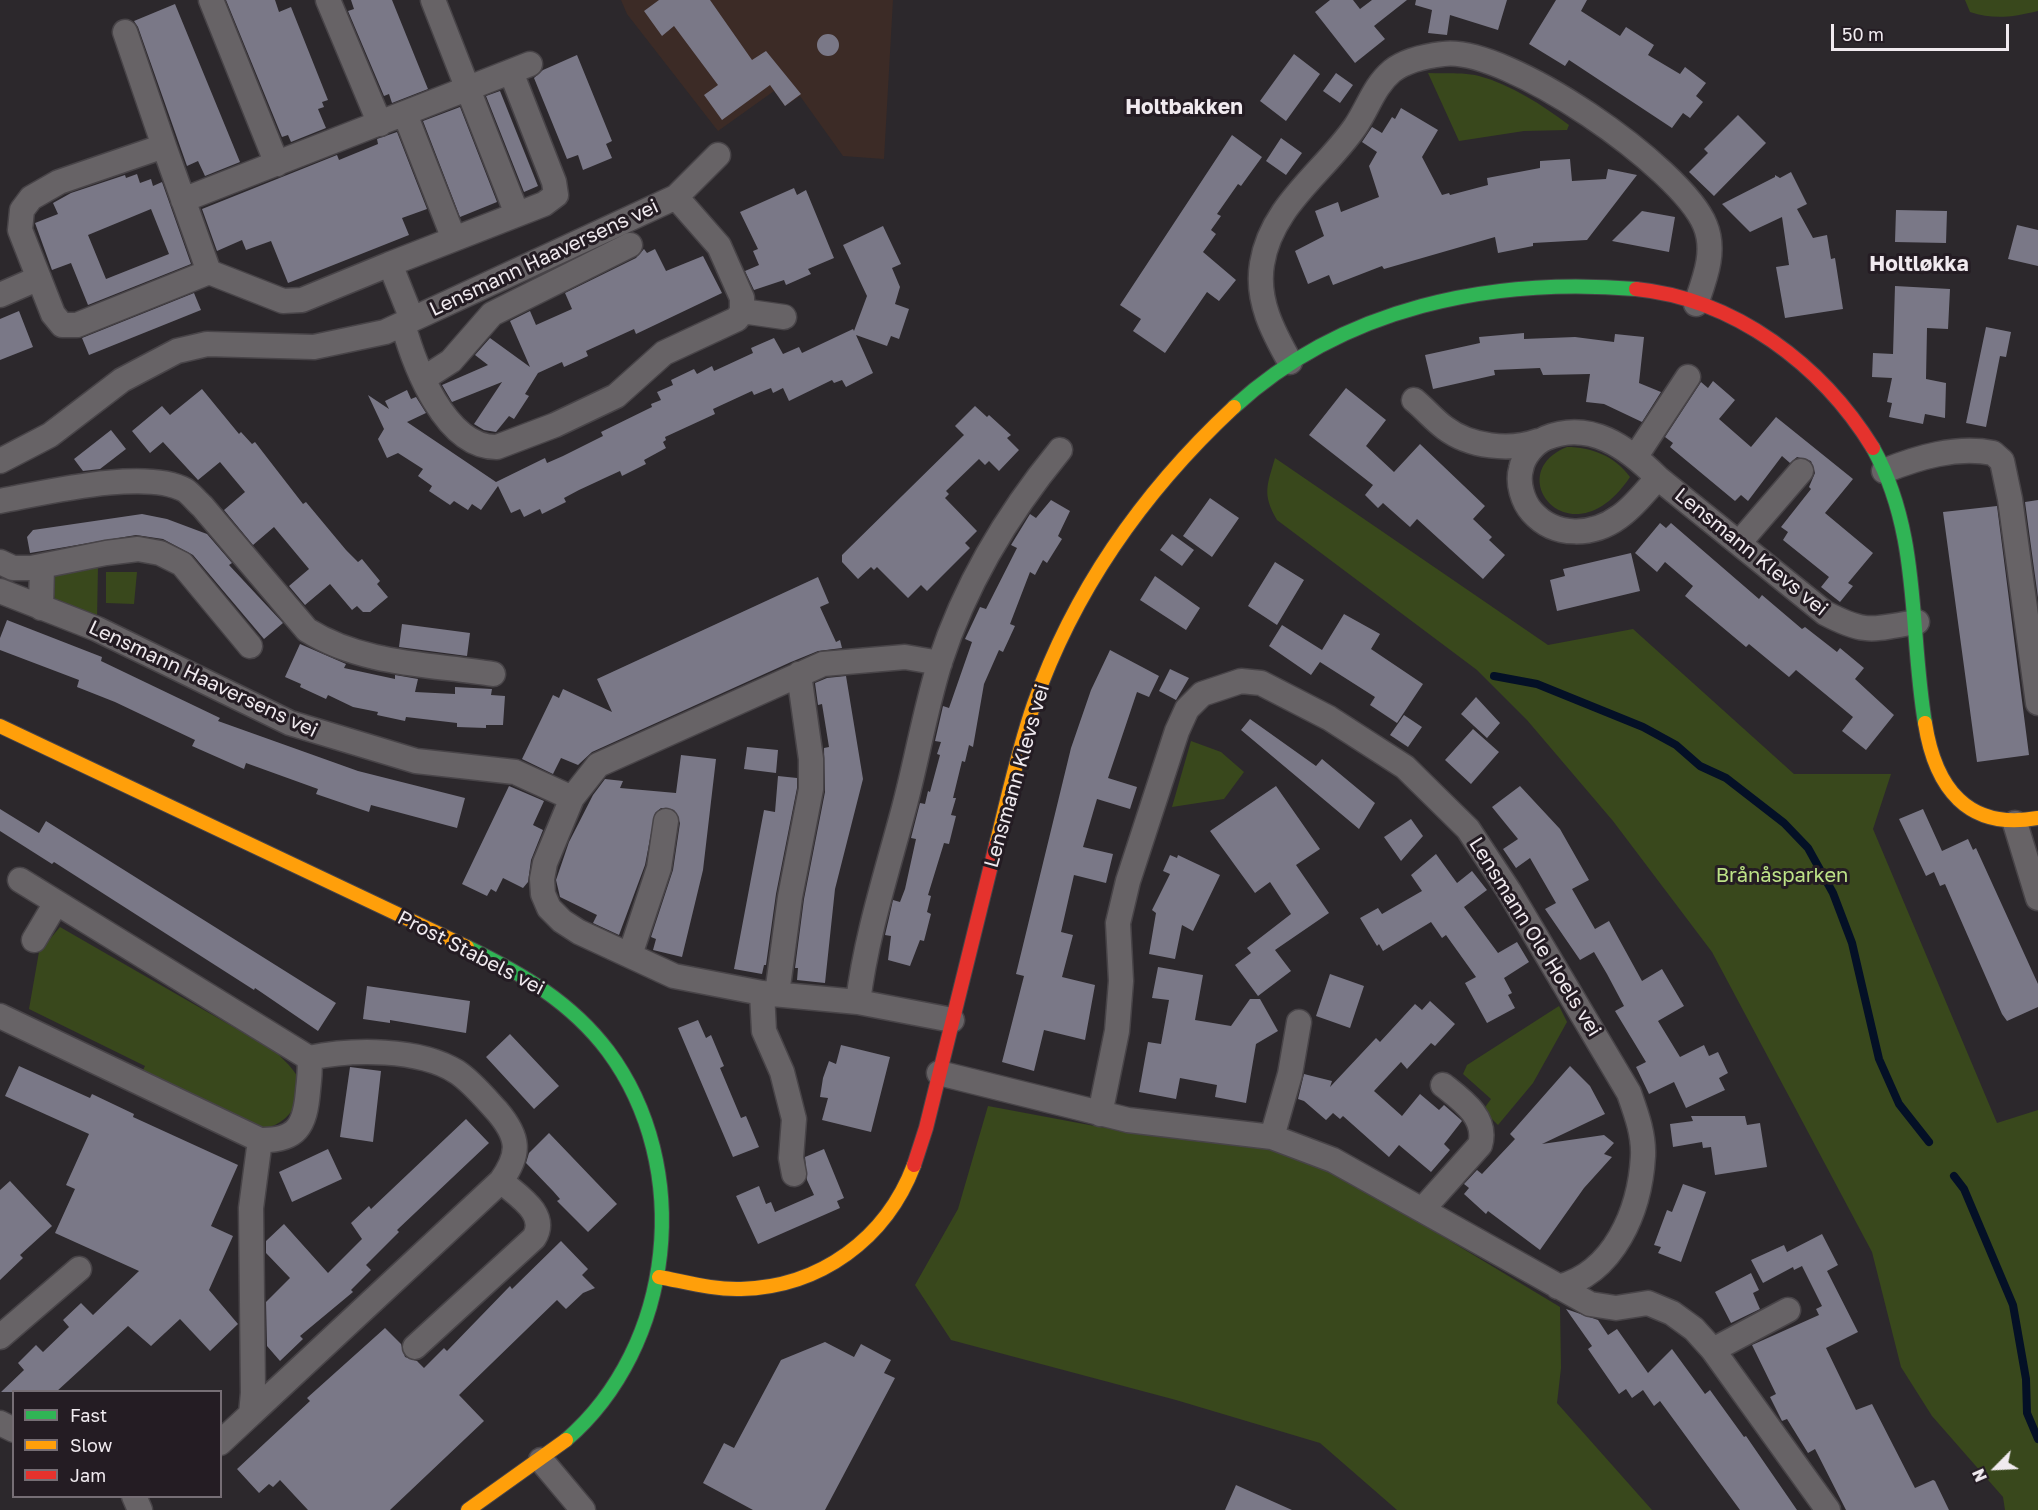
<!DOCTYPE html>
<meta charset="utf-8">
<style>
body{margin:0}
#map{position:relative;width:2038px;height:1510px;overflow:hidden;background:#2c282c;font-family:"Golos Text",sans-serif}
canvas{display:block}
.legend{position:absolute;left:12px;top:1390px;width:210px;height:108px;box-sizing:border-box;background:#241c23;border:2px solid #766e75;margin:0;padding:8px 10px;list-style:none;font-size:18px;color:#f0eaef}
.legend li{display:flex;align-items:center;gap:12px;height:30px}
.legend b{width:30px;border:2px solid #766e75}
.north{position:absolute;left:1966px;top:1438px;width:60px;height:60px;-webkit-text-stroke:4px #241c23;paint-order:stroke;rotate:246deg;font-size:16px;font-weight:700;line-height:24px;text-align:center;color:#f0eaef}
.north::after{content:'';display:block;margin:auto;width:21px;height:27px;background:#f0eaef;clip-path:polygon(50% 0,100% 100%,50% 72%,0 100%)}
.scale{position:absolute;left:1831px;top:24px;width:178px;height:27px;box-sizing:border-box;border:3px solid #f0eaef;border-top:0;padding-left:8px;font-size:18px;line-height:21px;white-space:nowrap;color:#f0eaef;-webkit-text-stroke:4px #241c23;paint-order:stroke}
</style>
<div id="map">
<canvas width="2038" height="1510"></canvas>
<ul class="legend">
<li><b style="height:8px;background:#30b455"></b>Fast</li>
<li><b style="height:8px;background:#ff9f0a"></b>Slow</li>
<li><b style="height:8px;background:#e5322d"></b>Jam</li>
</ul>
<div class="north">N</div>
<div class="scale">50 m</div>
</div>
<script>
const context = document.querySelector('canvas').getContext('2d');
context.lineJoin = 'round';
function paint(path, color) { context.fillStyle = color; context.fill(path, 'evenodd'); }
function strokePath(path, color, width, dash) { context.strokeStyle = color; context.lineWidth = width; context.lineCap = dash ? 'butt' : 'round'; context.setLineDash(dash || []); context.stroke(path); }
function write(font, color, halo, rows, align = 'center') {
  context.font = font + ' "Golos Text",sans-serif'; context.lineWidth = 6; context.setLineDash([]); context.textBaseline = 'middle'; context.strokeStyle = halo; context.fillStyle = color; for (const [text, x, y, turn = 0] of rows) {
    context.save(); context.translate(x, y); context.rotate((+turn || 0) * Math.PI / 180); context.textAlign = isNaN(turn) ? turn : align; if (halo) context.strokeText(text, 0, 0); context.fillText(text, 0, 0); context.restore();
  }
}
paint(new Path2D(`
 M621 0H893L884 159 843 156 800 96 785 106 774 91 718 131 627 14Z`), '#3c2b26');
paint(new Path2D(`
 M1965 0H2038V11C2013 17 1994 20 1970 12Z
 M1428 73C1444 74 1463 72 1479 76 1512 85 1542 105 1569 125L1567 130 1524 131 1459 141Z
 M1567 447C1591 447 1615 456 1630 477 1572 564 1499 474 1567 447Z
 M1275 458 1548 645 1633 629 1794 774H1891L1873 829 1997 1123 2038 1110V1510H2005L2003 1497 1932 1416 1901 1367 1872 1252 1712 952 1613 821 1527 720 1477 670 1277 520C1262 494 1267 486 1275 458Z
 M98 566 97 620 59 606 52 592 54 576Z
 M106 572H137L134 604 106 603Z
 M1191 741 1221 752 1244 772 1224 799 1172 807Z
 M60 927 275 1051C283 1060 299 1072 300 1085 301 1108 280 1130 258 1128L140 1076 145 1066 29 1009 39 952Z
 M1559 1006 1567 1022 1533 1083 1498 1125 1483 1110 1491 1099 1463 1074 1467 1065Z
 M988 1106 1100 1127 1283 1148 1342 1176 1560 1307 1561 1368 1557 1403 1652 1510H1397L1320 1443 1176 1400 951 1340 915 1285 958 1209Z`), '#39481c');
strokePath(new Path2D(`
 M1494 676 1537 684 1643 727 1676 745 1700 766 1726 778 1784 823 1808 848 1833 893 1852 943 1879 1059 1899 1104 1929 1142
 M1954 1176 1964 1189 2013 1305 2026 1379 2027 1413 2038 1439`), '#041026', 8);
paint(new Path2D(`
 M226 0H275L279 12 291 7 328 100 322 102 324 107 318 109 326 128 291 142 288 135 282 137Z
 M351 0H392L428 89 392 103 389 94 384 96 348 11 354 9Z
 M659 0H710L752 60 766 51 801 94 785 106 770 85 722 120 704 95 718 85 674 26 662 36 644 11Z
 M1330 0H1353L1360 9 1372 0H1407L1374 26 1385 39 1355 63 1315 12Z
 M1416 0H1507L1498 30 1450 15 1447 35 1428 33 1432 10 1415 5Z
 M1556 0H1587L1581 11 1620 36 1626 27 1654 45 1648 55 1680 74 1685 67 1706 83 1696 96 1703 102 1690 118 1683 113 1672 128 1569 60 1565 66 1529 44Z
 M175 4 240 162 205 176 198 161 187 166 138 27 134 21Z
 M817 45a11 11 0 1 1 22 0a11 11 0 1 1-22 0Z
 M1294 54 1320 74 1286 121 1260 101Z
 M577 55 612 141 606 144 612 158 583 170 578 155 567 159 534 78 543 70Z
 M1336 73 1353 85 1340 103 1323 91Z
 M500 91 538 186 524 192 486 96Z
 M460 107 497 202 460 217 423 121Z
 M1401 108 1438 130 1422 157 1442 195 1449 193 1450 195 1488 185 1487 178 1540 168V161L1570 159 1572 181 1606 179 1608 169 1637 175 1587 240 1533 243V246L1498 253 1495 237 1384 269 1382 266 1333 285 1329 275 1308 284 1295 251 1324 236 1315 211 1338 202 1341 212 1379 197 1369 166 1377 152 1362 142 1372 127 1382 133 1392 117 1395 119Z
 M1738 115 1766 143 1714 196 1689 172 1708 153 1704 149Z
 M397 132 427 209 402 218 409 235 288 283 271 241 246 250 242 240 217 251 202 209 337 155 339 160 361 151 378 144 377 139Z
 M1232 135 1262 157 1241 186 1238 184 1217 214 1221 216 1211 230 1216 234 1203 252 1236 280 1219 301 1207 292 1165 353 1133 331 1141 319 1120 305Z
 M1281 138 1302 153 1286 175 1266 161Z
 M1791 172 1807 204 1797 209 1813 238 1827 235 1831 259 1835 258 1843 309 1785 318 1776 267 1789 265 1782 217 1750 232 1722 204 1775 177V175L1780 178Z
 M137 174 140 183 151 179 153 186 162 182 191 264 88 305 71 263 52 270 35 223 58 214 53 203 71 193 125 175 126 178ZM151 209 169 254 106 279 88 235Z
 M794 188 797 195 806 190 834 258 808 269 811 274 786 285 784 280 754 290 745 271 759 265 753 251 758 249 740 212Z
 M1896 210 1947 211 1946 243 1895 242Z
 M1642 211 1675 217 1669 252 1612 241Z
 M2017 225 2038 230V266L2008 259Z
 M883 226 901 264 892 268 900 287 895 304 909 309 899 339 891 336 887 346 856 335 873 373 846 387 842 380 834 383 832 380 789 401 783 388 773 393 771 388 754 395 752 391 713 409 715 414 665 437 666 440 663 442 666 448 644 460 646 464 622 476 620 471 579 490 564 498 566 502 542 514 540 509 524 517 520 509 511 513 498 486 481 510 472 504 468 510 454 501 450 505 429 491 432 486 418 476 423 469 398 453 387 458 378 439 384 429 368 395 389 409 385 401 407 390 411 399 416 397 426 413 407 422 496 482 545 458 547 463 563 456 603 436 601 432 652 407 651 404 661 400 657 392 673 385 671 380 694 369 697 374 712 366 714 371 753 353 751 348 774 338 783 354 799 347 802 353 853 329 854 331 867 296 843 245Z
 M644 249 647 253 655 249 666 271 703 256 722 293 636 334 634 329 586 351 588 356 564 367 562 362 538 373 525 394 529 396 514 419 509 416 496 432 484 430 474 424 502 382 452 402 442 385 488 365 475 355 490 338 530 367 510 321 530 311 536 325 572 309 565 293 636 258Z
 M1895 286 1950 289 1948 329 1927 328 1926 379 1946 383 1945 418 1925 414 1923 424 1889 417 1892 403 1887 402 1892 378 1872 377 1873 353 1893 354Z
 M194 293 201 310 89 355 82 338Z
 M19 311 33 347 0 360V319Z
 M1986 327 2011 332 2006 357 2000 356 1986 427 1966 423Z
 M1524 333V339L1575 337 1614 342 1615 334 1644 337 1639 383 1661 392 1642 422 1604 404 1586 402 1590 374 1543 375 1540 368 1494 370 1495 375 1433 389 1425 355 1480 343 1479 337Z
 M1713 381 1735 400 1719 419 1751 447 1776 417 1853 479 1825 513 1873 553 1848 583 1853 586 1840 602 1821 587 1829 577 1783 540 1788 532 1781 527 1811 489 1809 487 1815 473 1811 461 1797 457 1790 463 1782 456 1748 501 1741 495 1735 501 1670 447 1673 443 1665 437 1701 382 1708 388Z
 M1346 388 1386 420 1366 446 1394 472 1420 444 1485 506 1473 519 1492 537 1489 540 1505 555 1483 579 1417 519 1410 527 1383 503 1378 508 1365 495 1373 485 1309 435Z
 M202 389 239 434 241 432 252 444 255 442 303 504 306 502 346 550 358 562 362 559 380 581 377 584 388 597 370 612H363L357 606 352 610 330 584 305 605 289 586 309 569 274 527 253 545 224 510 245 492 220 462 198 480 163 442 150 453 132 431 162 406 170 415Z
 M975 406 987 417 989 415 1011 435 1007 438 1019 450 999 471 989 461 985 465 979 459 946 491 949 494 945 498 977 531 965 543 970 548 927 591 921 585 908 598 877 567 874 570 871 567 858 579 842 562V555L964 435 955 426Z
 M111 430 126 449 100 469 83 471 74 459Z
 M1210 498 1239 518 1212 557 1183 536Z
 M1051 500 1070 511 1058 536 1062 539 1047 563 1043 560 1035 575 1030 572 1010 624 1015 626 1003 652 999 650 984 684 973 747 969 745 965 762 962 761 953 798H956L951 815 956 816 949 844 944 843 928 895 931 896 927 912 931 914 924 941 920 940 910 966 888 960 891 936 885 935 889 918 893 900 900 902 905 889 916 839 911 838 920 803 925 804 928 791 930 792 940 755 937 754 941 742 935 741 943 706 949 708 972 642 965 639 980 607 986 609 1017 548 1011 545 1030 514 1036 518Z
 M2038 500V598L2025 502Z
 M1997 506 2029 755 1977 762 1943 512Z
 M142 514 167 519 207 534 232 563 229 565 283 623 264 639 193 555 163 539 136 535 30 553 27 537 33 530Z
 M1660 523 1666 528 1671 523 1759 599 1762 595 1802 629 1805 627 1837 652 1840 648 1864 668 1855 679 1894 715 1866 750 1842 731 1853 717 1796 670 1789 677 1749 644 1746 647 1685 596 1693 586 1665 562 1657 572 1635 553Z
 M1172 534 1194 550 1182 566 1160 550Z
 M1631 553 1640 591 1557 611 1550 580 1565 576 1563 569Z
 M1275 562 1304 580 1277 625 1248 606Z
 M1155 576 1200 608 1186 630 1140 600Z
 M818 577 829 603 820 607 836 642 840 640 842 648 818 651 791 662 592 752 578 765 561 758 553 774 522 759 553 695 559 698 563 689 612 712 597 679Z
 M1344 614 1380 634 1371 649 1423 684 1397 723 1370 705 1375 697 1320 662 1311 675 1269 646 1282 625 1322 650Z
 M7 620 102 657 101 661 220 718 218 721 358 771 465 798 457 828 371 805 369 812 354 807 316 794 318 789 246 763 244 769 192 746 195 740 115 702 77 687 79 680 0 650V638Z
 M402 624 470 633 467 656 399 647Z
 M300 644 346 664 344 668 395 679V675L418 679 415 692 455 694V687L492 689 491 695 505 696 503 725H486V728L457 727V723L406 717 405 721 377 715 378 712 353 707 328 695 326 699 300 687 301 684 285 677Z
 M1110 650 1159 676 1149 697 1137 692 1108 778 1137 787 1130 809 1097 799 1083 847 1113 854 1106 883 1074 875 1061 932 1073 935 1062 977 1095 985 1085 1040 1044 1030 1034 1071 1002 1062 1024 976 1016 974 1071 748 1091 690Z
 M1170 669 1189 678 1176 700 1159 691Z
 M846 676 863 779 835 889 825 983 797 980 798 968H795L804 899 825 792 824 748 829 747 822 704 818 705 815 683 827 678Z
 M1476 697 1500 723 1487 738 1461 714Z
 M1404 715 1422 727 1408 747 1390 735Z
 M1250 719 1316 766 1322 759 1375 803 1359 829 1241 730Z
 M1473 729 1499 752 1471 784 1445 760Z
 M747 747 778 750 776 773 744 769Z
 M681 755 716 759 703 870 682 957 653 950 656 939 651 937 673 870 680 823 674 810 661 808 655 813 645 865 619 935 593 923 597 915 560 897 556 880 569 842 593 795 605 779 623 781 620 788 676 793Z
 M778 776 797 778V788L776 894 766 965H764L762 974 734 969 764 810 775 812Z
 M509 786 544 801 533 825 543 830 531 860 528 882 523 888 503 878 496 892 491 889 487 896 462 884Z
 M1276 786 1320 849 1296 865 1329 913 1275 950 1291 971 1258 996 1235 965 1251 953 1247 948 1291 914 1270 882 1255 893 1210 831Z
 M1520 786 1560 829 1589 880 1572 889 1595 929 1609 921 1642 981 1662 969 1684 1006 1658 1021 1680 1057 1704 1045 1709 1056 1718 1052 1728 1073 1719 1078 1725 1090 1686 1108 1674 1082 1649 1094 1636 1067 1646 1062 1615 1011 1624 1006 1607 974 1594 952 1580 960 1545 909 1556 903 1530 858 1516 868 1503 849 1518 839 1492 807Z
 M0 809 39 833 46 821 336 1003 318 1031 255 988 254 990 54 862 52 864 0 831Z
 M1923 809 1942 851 1968 839 1973 850 1976 848 2038 984V1007L2007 1021 2002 1014 1945 884 1940 886 1934 872 1926 876 1899 819Z
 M1411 819 1423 836 1401 861 1384 837Z
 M1436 854 1457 883 1472 871 1487 890 1464 907 1498 953 1517 942 1529 962 1504 978 1512 993 1508 995 1515 1008 1487 1023 1465 983 1476 977 1446 935 1442 938 1431 922 1383 951 1379 944 1377 946 1360 918 1378 908 1382 914 1422 891 1411 875Z
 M1170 855 1177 858 1178 855 1220 875 1193 931 1182 925 1175 959 1149 954 1156 913 1152 910 1170 874 1163 871Z
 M1158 967 1203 975 1195 1020 1231 1026 1250 999H1260L1278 1031 1256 1044 1246 1103 1215 1097 1217 1085 1180 1078 1176 1099 1139 1092 1148 1042 1161 1044 1169 1000 1152 998Z
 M1330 974 1364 986 1350 1028 1316 1016Z
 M367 986 470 1001 466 1033 390 1020V1023L363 1019Z
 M1430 1001 1455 1024 1435 1046 1431 1043 1407 1069 1401 1062 1374 1091 1402 1116 1420 1094 1439 1110 1444 1105 1460 1119 1462 1121 1444 1144 1450 1150 1431 1172 1399 1145 1389 1157 1343 1116 1340 1119 1333 1113 1326 1120 1304 1101 1298 1099 1304 1074 1332 1081 1330 1087 1376 1038 1380 1042 1415 1004 1422 1010Z
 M698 1020 706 1038 711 1035 724 1066 720 1068 741 1118 746 1116 759 1147 733 1157 678 1028Z
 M510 1034 559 1086 534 1109 486 1057Z
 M841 1045 890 1057 871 1132 822 1120 828 1098 820 1097 823 1078 829 1061 836 1064Z
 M19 1066 90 1098 92 1094 134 1114 133 1117 238 1165 211 1226 233 1236 209 1290 238 1324 210 1351 180 1319 151 1346 128 1326 56 1392H1L24 1370 18 1363 36 1345 43 1352 69 1327 63 1320 81 1303 93 1315 139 1271 55 1233 75 1189 66 1185 89 1134 5 1096Z
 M1570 1066 1590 1086 1605 1114 1542 1144 1604 1135 1614 1143 1604 1154 1612 1157 1584 1188 1540 1250 1488 1211 1486 1214 1464 1194 1469 1188 1464 1184 1477 1170 1482 1174 1515 1139 1510 1134Z
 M350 1067 381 1071 373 1142 340 1137Z
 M1691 1116H1745L1747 1125 1760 1123 1767 1167 1715 1175 1711 1147 1703 1148 1702 1142 1673 1147 1670 1124 1693 1121Z
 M466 1119 489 1143 397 1230 399 1232 366 1265 371 1270 351 1290 353 1292 300 1336 303 1339 280 1361 267 1346 266 1302 290 1278 266 1253V1241L284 1224 328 1273 362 1239 351 1223 369 1206 371 1209Z
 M549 1133 617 1204 588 1232 557 1201 560 1199 553 1191 526 1163 529 1153Z
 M328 1149 342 1179 292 1202 279 1172Z
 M824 1149 844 1198 837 1201 840 1208 758 1244 736 1196 759 1186 766 1204 771 1202 775 1212 814 1195 807 1180 805 1157Z
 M10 1181 52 1226 20 1255 23 1258 0 1280V1190Z
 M1683 1184 1706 1192 1681 1262 1658 1253 1661 1247 1654 1245 1667 1210 1672 1212Z
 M1822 1234 1838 1265 1827 1271 1858 1332 1826 1348 1856 1410 1872 1404 1915 1488 1933 1480 1935 1481 1949 1510H1846L1815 1449 1808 1453 1787 1419 1782 1421 1770 1397 1776 1394 1752 1345 1819 1315 1816 1309 1822 1306 1802 1266 1794 1270 1793 1267 1763 1283 1751 1260 1784 1245 1787 1252Z
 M561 1241 588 1269 582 1275 595 1288 583 1293 566 1309 557 1300 459 1395 484 1421 390 1510H308L280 1480 273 1487 269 1484 259 1493 237 1469 310 1401 307 1398 385 1328 401 1344 405 1357 417 1361 424 1368 444 1348 447 1351 510 1286 512 1289Z
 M1751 1273 1759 1290 1753 1293 1760 1309 1731 1323 1715 1292Z
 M1566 1309 1598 1320 1608 1335 1617 1329 1648 1373 1672 1349 1705 1394 1710 1390 1744 1437 1746 1436 1797 1510H1740L1660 1401 1654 1406 1643 1390 1632 1398 1626 1389 1619 1394 1588 1349 1592 1346Z
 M825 1342 854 1357 861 1344 891 1360 884 1373 895 1378 825 1510H753L703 1483 724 1443 734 1448 781 1360Z
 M1236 1485 1292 1510H1225Z`), '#7a7887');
const street = new Path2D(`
 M211 0 277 164
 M328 0 380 124
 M433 0 517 214
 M125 32 164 146
 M405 114 454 239
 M183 200 530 64
 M390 264 544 204 556 195 554 182 511 72
 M209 272 164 146 59 182 31 198 22 210 20 230 53 314 62 325H77L209 272 283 301 302 300 390 264 412 319
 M0 295 39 278
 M742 311 784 317
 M403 324C414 364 445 448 497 447L555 425 616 396 664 353 737 319 742 311V298L719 246 676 197
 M1290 362C1273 332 1256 300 1262 264 1271 206 1323 173 1355 127 1368 108 1374 86 1392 71 1406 60 1426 56 1443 54 1506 45 1682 168 1705 225 1716 251 1705 278 1696 304
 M423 379 451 361 492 314 630 245
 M1414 400C1425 409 1434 420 1445 428 1470 447 1510 451 1538 441
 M1636 456 1688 377
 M0 461 50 435 122 380 177 351 207 344 314 347 385 332 676 197 718 155
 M1884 471C1919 457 1956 446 1993 453L2002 461 2010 499 2038 703
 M1658 478C1646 490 1634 507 1619 517 1593 536 1555 538 1532 512 1523 502 1517 483 1521 469 1523 457 1534 443 1546 438 1590 420 1627 447 1658 478L1825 613C1867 635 1872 629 1917 622
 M0 501C44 493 145 468 185 490 191 494 197 502 202 506L307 630C363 665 430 664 493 674
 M1739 543 1801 471
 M0 562 13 568H31L106 553 138 549 160 553 182 564 250 646
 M0 591 97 629 290 723 416 761 515 772 572 798
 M41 608 42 566
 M940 663 905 657 823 664 598 765 572 798 545 863 542 879 543 894 549 908 562 921 579 932 674 976 762 993 858 1002 952 1020
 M2015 823 2038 898
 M20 880 309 1058C311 1070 309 1079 308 1091 305 1126 297 1141 260 1140L251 1208 253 1393 251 1414 220 1443
 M34 940 56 903
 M630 955 659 868 666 821
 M762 993 764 1031 782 1072 794 1119 791 1158 794 1174
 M777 994 790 897 811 789V759L799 674
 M858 1002C866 936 887 872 904 808 917 759 925 710 940 662 965 585 1009 512 1060 450
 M0 1016 260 1140
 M939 1073 1128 1120 1272 1137 1333 1160 1590 1304 1616 1308 1648 1303 1672 1313 1694 1329 1713 1350 1828 1510
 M1100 1114 1117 1031 1121 981 1118 923 1128 881 1177 731 1187 709 1202 694 1241 681 1261 683 1329 718 1405 767 1468 829 1509 891 1629 1093C1636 1113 1644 1134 1643 1156 1640 1211 1614 1273 1558 1287
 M1272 1137 1290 1074 1299 1022
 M1422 1210 1480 1145C1488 1118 1462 1100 1443 1085
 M0 1337 79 1269
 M415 1347 534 1238C549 1214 518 1196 501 1181
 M1713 1350 1788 1310
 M251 1414 501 1181C521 1153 519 1137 497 1111 485 1098 472 1082 457 1072 419 1048 352 1049 309 1058
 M0 1423 14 1430
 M541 1460 583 1510
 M134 1496 140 1510`);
const fast = new Path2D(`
 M1234 407C1343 307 1492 277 1636 289
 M1873 448C1921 535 1909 629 1925 723
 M467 947C521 973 571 1002 608 1051 694 1167 675 1346 566 1440`);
const slow = new Path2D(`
 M1925 723C1935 787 1967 831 2038 818
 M0 726 467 947
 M996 845C1008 798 1018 750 1034 704 1075 588 1145 490 1234 407
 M659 1277C686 1282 714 1290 741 1289 820 1287 886 1239 914 1165
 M468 1510 566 1440`);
const jam = new Path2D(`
 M1636 289C1735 299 1822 365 1873 448
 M914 1165 926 1128 996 845`);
strokePath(street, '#484448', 27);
strokePath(fast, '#484448', 16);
strokePath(slow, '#484448', 16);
strokePath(jam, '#484448', 16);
strokePath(street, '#676366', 24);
strokePath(fast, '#30b455', 14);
strokePath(slow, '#ff9f0a', 14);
strokePath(jam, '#e5322d', 14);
write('20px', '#f0eaef', '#241c23', [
 ["Lensmann Haaversens vei",544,258,-25],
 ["Lensmann Klevs vei",1751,552,39],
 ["Lensmann Haaversens vei",203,679,25],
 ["Lensmann Klevs vei",1017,776,-74],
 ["Lensmann Ole Hoels vei",1535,937,58],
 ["Prost Stabels vei",471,953,27]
]);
write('20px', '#bde287', '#241c23', [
 ["Brånåsparken",1782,876]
]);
write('bold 21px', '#f0eaef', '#241c23', [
 ["Holtbakken",1184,107],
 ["Holtløkka",1919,264]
]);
</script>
